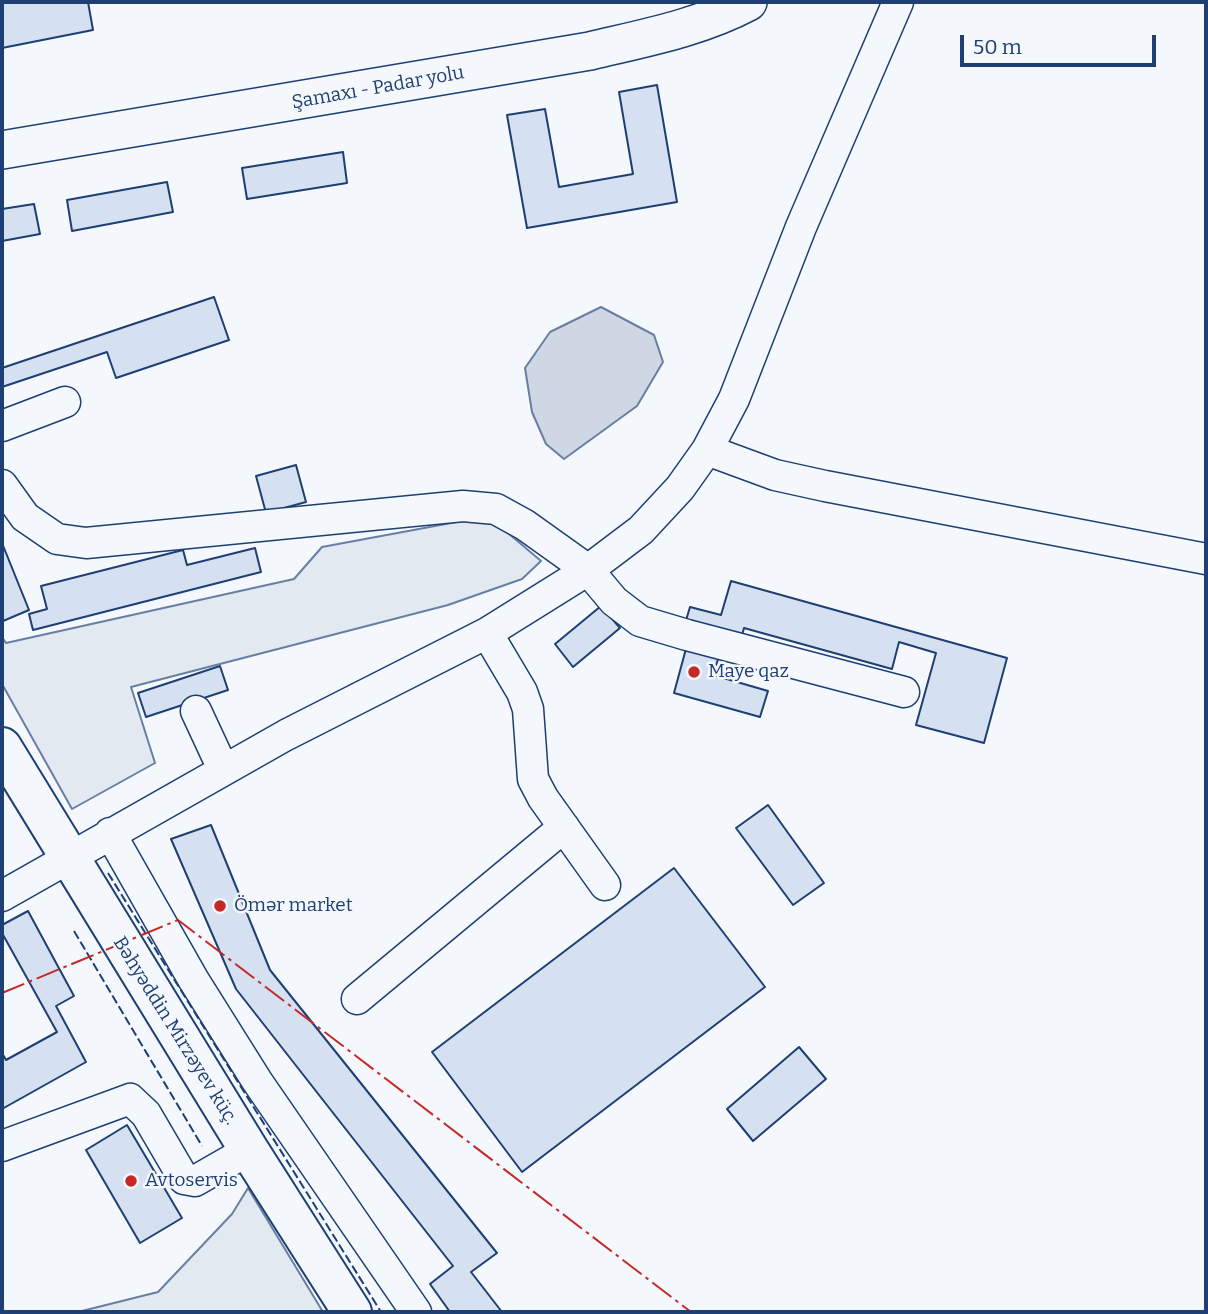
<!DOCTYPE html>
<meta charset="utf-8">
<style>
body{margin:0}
#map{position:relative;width:1208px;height:1314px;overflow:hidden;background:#f4f7fb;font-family:Bitter,serif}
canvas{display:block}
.frame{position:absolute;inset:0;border:4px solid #1d3f73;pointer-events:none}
.scale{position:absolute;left:960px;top:35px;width:196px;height:32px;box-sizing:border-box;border:4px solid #1d3f73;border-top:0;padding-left:9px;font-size:21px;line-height:24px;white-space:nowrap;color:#1d3f73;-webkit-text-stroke:5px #f4f7fb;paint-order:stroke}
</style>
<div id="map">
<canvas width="1208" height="1314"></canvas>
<div class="frame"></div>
<div class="scale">50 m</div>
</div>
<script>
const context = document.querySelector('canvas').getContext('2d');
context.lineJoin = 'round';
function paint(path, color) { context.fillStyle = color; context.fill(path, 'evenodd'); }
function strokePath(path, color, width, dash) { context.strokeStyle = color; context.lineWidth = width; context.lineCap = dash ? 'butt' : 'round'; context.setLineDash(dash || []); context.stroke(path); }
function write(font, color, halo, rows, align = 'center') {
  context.font = font + ' Bitter,serif'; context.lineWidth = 5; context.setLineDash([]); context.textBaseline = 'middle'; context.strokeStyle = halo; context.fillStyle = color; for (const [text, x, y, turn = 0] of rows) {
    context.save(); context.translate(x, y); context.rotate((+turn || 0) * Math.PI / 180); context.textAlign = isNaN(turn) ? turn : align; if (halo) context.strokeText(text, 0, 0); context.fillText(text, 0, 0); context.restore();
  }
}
const green = new Path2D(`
 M462 521 495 522 541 561 522 579 448 605 131 687 155 763 72 809 2 684V637L6 643 294 579 322 547Z
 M248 1188 323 1312H78L158 1292 232 1214Z`);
paint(green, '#e3e9f0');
strokePath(green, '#687fa3', 2);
const water = new Path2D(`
 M601 307 654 335 663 362 637 406 564 459 546 444 532 412 525 368 550 332Z`);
paint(water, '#cfd7e4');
strokePath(water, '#687fa3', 2);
const building = new Path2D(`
 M88 2 93 30 2 48V3Z
 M657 85 677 202 527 228 507 115 545 109 559 187 633 174 619 92Z
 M343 152 347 183 247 199 242 168Z
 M167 182 173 212 72 231 67 200Z
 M34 204 40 234 2 241V209Z
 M214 297 229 340 116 378 107 352 2 387V368Z
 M296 465 306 502 266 513 256 476Z
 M2 543 29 610 3 621 2 618Z
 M255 548 261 572 33 630 29 614 47 609 41 586 183 550 187 565Z
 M731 581 1007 658 984 743 916 725 936 653 899 642 892 669 744 628 740 643 684 627 690 607 721 615Z
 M601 606 620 628 573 667 555 644Z
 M687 645 720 653 713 675 768 691 760 717 674 693Z
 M220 666 228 690 146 717 138 693Z
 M768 805 824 883 793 905 736 828Z
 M211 825 270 970 497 1253 471 1272 502 1312H450L430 1284 453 1266 236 989 171 839Z
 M674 868 765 987 522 1172 432 1052Z
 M28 911 74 996 56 1006 86 1062 2 1109V1053L6 1060 57 1032 2 933V925Z
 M799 1047 826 1079 753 1141 727 1109Z
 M127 1125 182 1218 140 1243 86 1150Z`);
paint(building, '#d5e0f0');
strokePath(building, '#1d3f73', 2);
const minor = new Path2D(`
 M2 426 65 402
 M707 450 775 475 825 486 1206 559
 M2 485 25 517 57 539 86 543 463 506 496 509 525 525 588 570 614 601 640 621 687 635 904 692
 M487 633 522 692 528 709 533 779 543 798 605 885
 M196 711 223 769
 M110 833 193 979 257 1081 416 1312
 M2 896 286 735 487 633 588 570 641 530 680 488 707 450 734 399 801 227 898 2
 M357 999 564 827
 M2 1146 130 1099 146 1114 184 1179 195 1181 249 1150`);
const major = new Path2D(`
 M2 150 590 51C644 38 699 28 748 2`);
const highway = new Path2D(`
 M2 747 249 1150 352 1312`);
strokePath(minor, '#1d3f73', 33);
strokePath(major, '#1d3f73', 40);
strokePath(highway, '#1d3f73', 42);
strokePath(minor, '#f4f7fb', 30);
strokePath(major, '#f4f7fb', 37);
strokePath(highway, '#f4f7fb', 38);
strokePath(new Path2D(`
 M108 873 381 1312
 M74 931 202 1146`), '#1d3f73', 2, [9, 3.5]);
strokePath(new Path2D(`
 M2 993 178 920 691 1312`), '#c62828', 2, [24, 5, 3.5, 5]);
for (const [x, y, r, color] of [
 [694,672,7,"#c62828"],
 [220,906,7,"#c62828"],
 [131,1181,7,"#c62828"]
]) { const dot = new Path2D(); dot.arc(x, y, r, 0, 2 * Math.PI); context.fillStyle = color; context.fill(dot); strokePath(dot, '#f4f7fb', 2.5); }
write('19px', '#1d3f73', '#f4f7fb', [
 ["Şamaxı - Padar yolu",378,88,-10],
 ["Bəhyəddin Mirzəyev küç.",175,1031,58]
]);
write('19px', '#1d3f73', '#f4f7fb', [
 ["Maye qaz",708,672],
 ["Ömər market",234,906],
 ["Avtoservis",145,1181]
], 'left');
</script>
